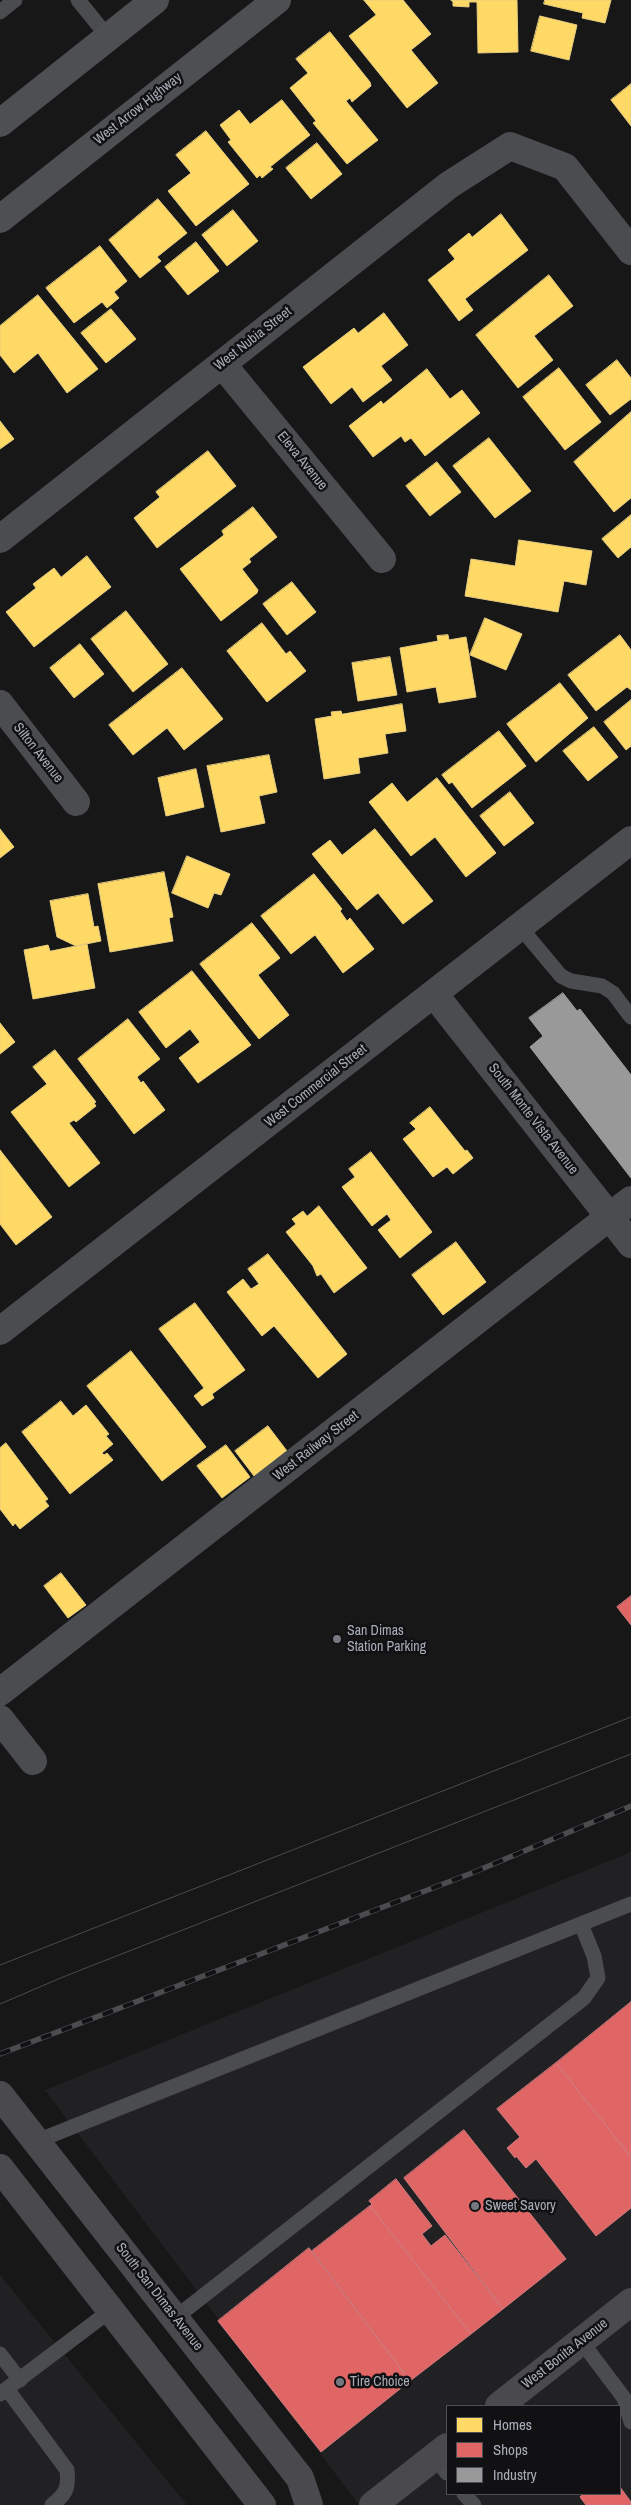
<!DOCTYPE html>
<style>
body{margin:0}
#map{position:relative;width:631px;height:2505px;overflow:hidden;background:#171717;font-family:"Archivo Narrow",sans-serif}
canvas{display:block}
.legend{position:absolute;left:446px;top:2405px;width:175px;height:90px;box-sizing:border-box;background:#111113;border:1px solid #4d4f55;margin:0;padding:6px 9px;list-style:none;font-size:15px;color:#a8adb8}
.legend li{display:flex;align-items:center;gap:10px;height:25px}
.legend b{width:25px;border:1px solid #4d4f55}
</style>
<div id="map">
<canvas width="631" height="2505"></canvas>
<ul class="legend">
<li><b style="height:14px;background:#ffd966"></b>Homes</li>
<li><b style="height:14px;background:#e06666"></b>Shops</li>
<li><b style="height:14px;background:#999"></b>Industry</li>
</ul>
</div>
<script>
const context = document.querySelector('canvas').getContext('2d');
context.lineJoin = 'round';
function paint(path, color) { context.fillStyle = color; context.fill(path, 'evenodd'); }
function strokePath(path, color, width, dash) { context.strokeStyle = color; context.lineWidth = width; context.lineCap = dash ? 'butt' : 'round'; context.setLineDash(dash || []); context.stroke(path); }
function write(font, color, halo, rows, align = 'center') {
  context.font = font + ' "Archivo Narrow",sans-serif'; context.lineWidth = 5; context.setLineDash([]); context.textBaseline = 'middle'; context.strokeStyle = halo; context.fillStyle = color; for (const [text, x, y, turn = 0] of rows) {
    context.save(); context.translate(x, y); context.rotate((+turn || 0) * Math.PI / 180); context.textAlign = isNaN(turn) ? turn : align; if (halo) context.strokeText(text, 0, 0); context.fillText(text, 0, 0); context.restore();
  }
}
paint(new Path2D(`
 M631 1852V2505H359L45 2090ZM447 2406H620V2494H447Z
 M0 2275 187 2505H0Z`), '#212123');
const homes = new Path2D(`
 M364 0H403L431 34 411 50 438 83 407 108 349 36 376 15Z
 M451 0H517L518 52 478 53 477 2H469V7L453 6V2Z
 M545 0H611L605 23 582 18 583 13 544 4Z
 M540 16 577 25 569 60 531 51Z
 M330 32 370 82 371 86 352 102 350 98 346 101 378 140 347 164 313 123 316 121 290 88 308 73 296 59Z
 M631 84V126L611 100Z
 M282 100 310 135 270 167 273 169 262 178 260 175 257 178 228 142 231 140 220 125 239 110 250 124Z
 M206 131 249 184 196 226 168 191 191 173 176 155Z
 M317 143 342 174 311 199 286 168Z
 M158 199 187 233 157 257 161 261 140 278 109 240Z
 M233 210 258 241 227 266 202 235Z
 M501 214 528 250 465 299 473 310 459 321 428 280 455 259 448 250 469 233 472 237Z
 M196 242 219 271 188 295 165 267Z
 M100 246 127 281 114 292 119 298 107 308 102 302 74 323 46 288Z
 M549 275 573 306 534 336 553 360 518 388 476 335Z
 M38 295 98 369 67 393 38 353 14 373 0 355V326Z
 M111 309 136 339 106 363 81 333Z
 M384 313 408 345 381 366 392 380 363 402 352 387 331 404 303 367 354 328 358 333Z
 M617 360 631 378V399L610 415 586 385Z
 M559 368 601 422 565 450 523 397Z
 M427 369 450 399 462 390 480 413 425 456 411 438 405 442 401 436 373 457 349 426 381 401 383 404Z
 M631 412V498L614 512 574 462Z
 M0 421 14 439 0 449Z
 M489 438 531 491 495 518 453 466Z
 M208 451 236 486 157 548 134 518 160 497 156 492Z
 M437 462 461 492 430 516 406 486Z
 M253 507 277 537 249 559 251 562 242 569 258 590 257 593 221 621 180 569 224 535 222 531Z
 M631 515V547L618 558 602 539Z
 M519 540 592 551 586 585 564 581 558 612 465 596 471 559 515 566Z
 M87 556 111 587 34 647 6 612 36 588 33 584 54 568 61 577Z
 M292 582 316 612 287 635 263 604Z
 M126 611 168 664 133 692 91 639Z
 M485 618 522 634 506 670 470 655Z
 M262 623 286 654 290 651 306 671 267 702 227 651Z
 M448 635 449 640 466 637 476 697 439 703 436 687 407 692 400 648 438 641 437 636Z
 M620 635 631 650V690L627 687 596 711 568 675Z
 M80 644 104 674 74 698 50 668Z
 M390 657 397 695 358 701 352 663Z
 M182 668 223 719 184 750 167 728 133 755 109 725Z
 M560 683 588 718 536 762 507 724Z
 M631 700V746L626 750 604 722Z
 M402 704 406 731 385 734 388 753 358 758 360 773 324 779 315 719 332 716 331 712 341 711 342 714Z
 M594 727 618 757 588 781 563 751Z
 M499 731 526 766 472 808 452 782 449 784 442 775Z
 M269 755 277 792 259 796 265 823 221 832 207 766Z
 M196 769 204 807 166 816 158 778Z
 M437 778 496 853 466 877 435 837 411 856 369 802 392 783 407 802Z
 M510 792 534 823 504 846 480 816Z
 M0 829 14 847 0 858Z
 M375 829 433 901 403 924 378 893 357 910 312 854 330 840 342 855Z
 M187 856 230 874 221 895 214 893 208 908 172 893Z
 M164 872 173 917 169 918 173 941 110 952 98 884Z
 M314 874 342 909 340 911 347 921 350 918 374 949 343 973 315 935 291 954 261 916Z
 M88 894 94 927 98 926 101 941 76 946 57 937 50 901Z
 M252 923 280 958 258 975 289 1015 259 1039 200 964Z
 M87 944 95 988 33 999 24 950 48 945 50 951Z
 M192 971 251 1045 198 1083 179 1058 200 1042 190 1029 166 1048 139 1012Z
 M128 1019 160 1059 137 1077 141 1083 143 1081 165 1110 134 1134 78 1059Z
 M0 1023 15 1042 0 1054Z
 M55 1050 96 1102 94 1103 96 1106 76 1122 74 1120 69 1123 100 1163 69 1187 11 1112 47 1084 33 1067Z
 M430 1107 465 1151 467 1150 473 1158 453 1174 447 1167 433 1177 403 1139 416 1129 410 1123Z
 M0 1150 52 1217 16 1245 0 1224Z
 M371 1152 432 1232 400 1258 378 1230 391 1220 387 1214 372 1226 342 1187 355 1177 349 1169Z
 M319 1206 367 1268 334 1293 321 1274 317 1276 313 1266 286 1232 296 1224 292 1219 303 1211 307 1216Z
 M456 1242 486 1282 443 1315 412 1275Z
 M268 1254 347 1354 318 1378 274 1326 262 1336 227 1292 243 1279 251 1289 259 1284 248 1269Z
 M195 1303 245 1370 212 1394 214 1398 202 1406 194 1396 204 1388 159 1329Z
 M131 1351 206 1447 162 1481 87 1386Z
 M61 1401 73 1416 86 1405 109 1434 106 1436 113 1444 102 1453 104 1455 107 1453 113 1460 70 1494 22 1432Z
 M268 1426 287 1451 254 1476 235 1451Z
 M6 1443 48 1499 45 1501 49 1506 20 1529 15 1523 13 1526 0 1509V1448Z
 M226 1445 250 1477 222 1498 197 1466Z
 M61 1573 86 1605 68 1618 44 1586Z`);
paint(homes, '#ffd966');
strokePath(homes, '#e5cc7f', 1);
const shops = new Path2D(`
 M631 1596V1625L617 1607Z
 M631 2002V2157L556 2063Z
 M556 2063 631 2157V2208L596 2236 536 2159 526 2168 516 2156 515 2158 507 2148 520 2137 497 2109Z
 M464 2130 566 2259 503 2309 404 2178Z
 M396 2179 432 2226 422 2234 431 2246 445 2235 503 2309 471 2334 370 2206 372 2204 369 2201Z
 M370 2206 471 2334 410 2381 312 2251Z
 M309 2248 410 2381 321 2452 218 2321Z
 M620 2487 631 2502V2505H586L580 2497 583 2494H620Z`);
paint(shops, '#e06666');
strokePath(shops, '#cf7b7f', 1);
const industry = new Path2D(`
 M563 993 577 1011 580 1009 631 1075V1178L530 1047 543 1036 529 1018Z`);
paint(industry, '#999');
strokePath(industry, '#9e9fa2', 1);
strokePath(new Path2D(`
 M78 0 108 37
 M0 12 15 0
 M520 927 561 976 571 981 602 986 613 993 631 1017
 M37 2141 631 1904
 M175 2318 584 1998 598 1978 594 1956 581 1924
 M581 2341 624 2398 631 2422
 M0 2354 20 2380
 M7 2389 67 2470C69 2488 66 2494 52 2505
 M0 2394 111 2310
 M434 2457 447 2473
 M464 2494 474 2505`), '#4b4c50', 15);
strokePath(new Path2D(`
 M222 364 382 559
 M0 539 449 185 510 146 565 167 631 251
 M0 704 76 802
 M434 994 631 1244
 M0 1331 631 840
 M0 1692 631 1200
 M0 1719 33 1761`), '#4b4c50', 28);
strokePath(new Path2D(`
 M0 2095 300 2478 309 2505
 M0 2168 262 2505
 M499 2406 631 2302
 M373 2505 447 2447`), '#4a4a4e', 28);
strokePath(new Path2D(`
 M0 123 155 0
 M0 219 277 0`), '#4d4f52', 28);
strokePath(new Path2D(`
 M0 1965 631 1717
 M0 2004 63 1977 631 1754`), '#4b4c4f', 1);
const rail = new Path2D(`
 M0 2054 472 1873 631 1806`);
strokePath(rail, '#4b4c4f', 5.5);
strokePath(rail, '#111113', 4, [11]);
for (const [x, y, r, color] of [
 [337,1639,5,"#757880"],
 [475,2206,5,"#757880"],
 [340,2382,5,"#757880"]
]) { const dot = new Path2D(); dot.arc(x, y, r, 0, 2 * Math.PI); context.fillStyle = color; context.fill(dot); strokePath(dot, '#111113', 2); }
write('14px', '#a8adb8', '#111113', [
 ["West Arrow Highway",138,109,-38],
 ["West Nubia Street",253,339,-38],
 ["Eleva Avenue",302,461,51],
 ["Silton Avenue",38,753,52],
 ["West Commercial Street",316,1086,-38],
 ["South Monte Vista Avenue",533,1119,52],
 ["West Railway Street",316,1446,-38],
 ["South San Dimas Avenue",159,2297,52],
 ["West Bonita Avenue",565,2354,-38]
]);
write('14px', '#a8adb8', '#111113', [
 ["San Dimas",347,1631],
 ["Station Parking",347,1647],
 ["Sweet Savory",485,2206],
 ["Tire Choice",350,2382]
], 'left');
</script>
